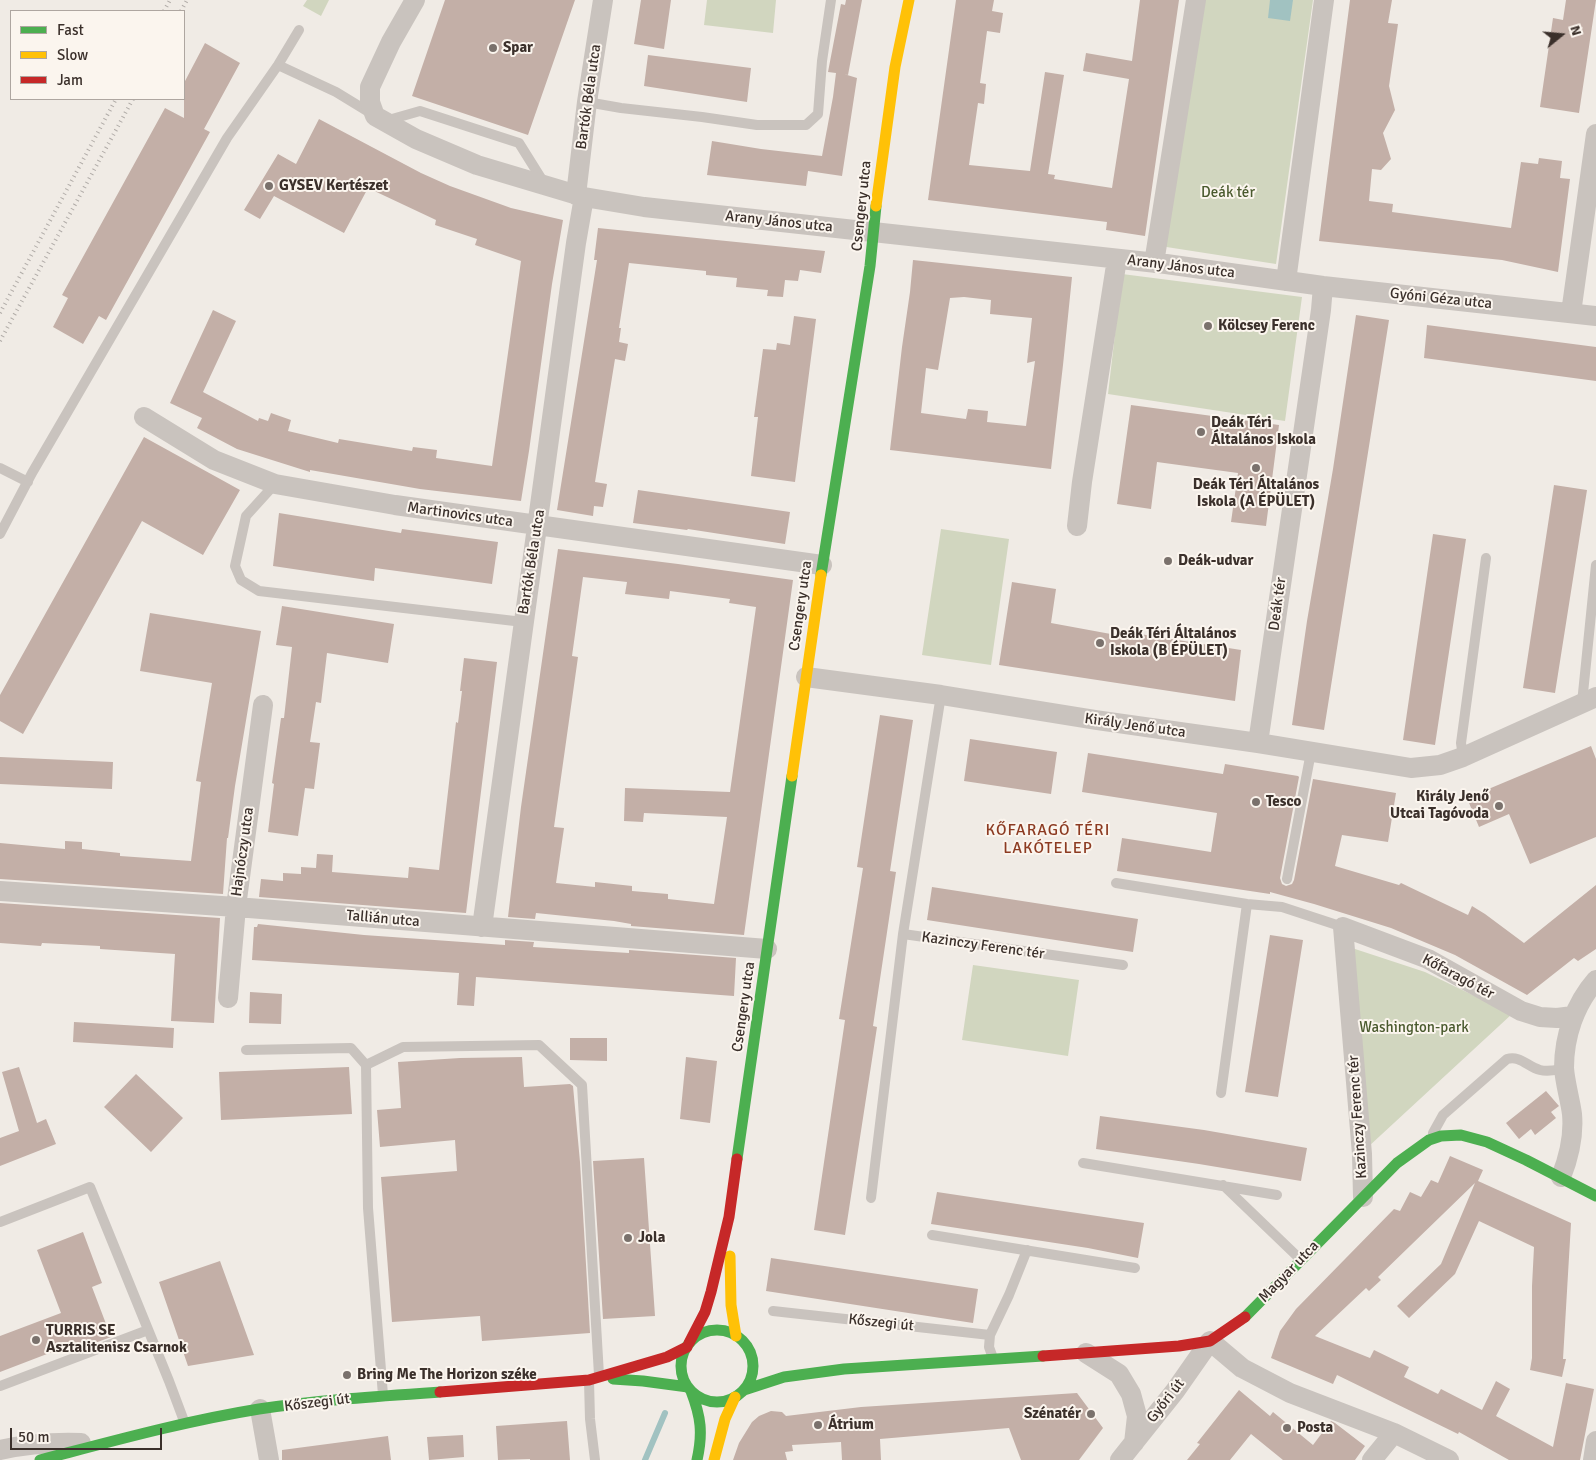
<!DOCTYPE html>
<meta charset="utf-8">
<style>
body{margin:0}
#map{position:relative;width:1596px;height:1460px;overflow:hidden;background:#f0ebe5;font-family:Signika,sans-serif}
canvas{display:block}
.legend{position:absolute;left:10px;top:10px;width:175px;height:90px;box-sizing:border-box;background:#fbf5ee;border:1px solid #aea6a0;margin:0;padding:6px 9px;list-style:none;font-size:15px;color:#3b302b}
.legend li{display:flex;align-items:center;gap:10px;height:25px}
.legend b{width:25px;border:1px solid #aea6a0}
.north{position:absolute;left:1536px;top:10px;width:50px;height:50px;-webkit-text-stroke:4px #fbf5ee;paint-order:stroke;rotate:73deg;font-size:14px;font-weight:700;line-height:20px;text-align:center;color:#3b302b}
.north::after{content:'';display:block;margin:auto;width:18px;height:22px;background:#3b302b;clip-path:polygon(50% 0,100% 100%,50% 72%,0 100%)}
.scale{position:absolute;left:10px;top:1428px;width:152px;height:22px;box-sizing:border-box;border:2px solid #3b302b;border-top:0;padding-left:6px;font-size:15px;line-height:18px;white-space:nowrap;color:#3b302b;-webkit-text-stroke:4px #fbf5ee;paint-order:stroke}
</style>
<div id="map">
<canvas width="1596" height="1460"></canvas>
<ul class="legend">
<li><b style="height:6px;background:#4caf50"></b>Fast</li>
<li><b style="height:6px;background:#ffc107"></b>Slow</li>
<li><b style="height:6px;background:#c62828"></b>Jam</li>
</ul>
<div class="north">N</div>
<div class="scale">50 m</div>
</div>
<script>
const context = document.querySelector('canvas').getContext('2d');
context.lineJoin = 'round';
function paint(path, color) { context.fillStyle = color; context.fill(path, 'evenodd'); }
function strokePath(path, color, width, dash) { context.strokeStyle = color; context.lineWidth = width; context.lineCap = dash ? 'butt' : 'round'; context.setLineDash(dash || []); context.stroke(path); }
function write(font, color, halo, rows, align = 'center') {
  context.font = font + ' Signika,sans-serif'; context.lineWidth = 4; context.setLineDash([]); context.textBaseline = 'middle'; context.strokeStyle = halo; context.fillStyle = color; for (const [text, x, y, turn = 0] of rows) {
    context.save(); context.translate(x, y); context.rotate((+turn || 0) * Math.PI / 180); context.textAlign = isNaN(turn) ? turn : align; if (halo) context.strokeText(text, 0, 0); context.fillText(text, 0, 0); context.restore();
  }
}
paint(new Path2D(`
 M307 0H329L321 16 303 6Z
 M707 0H776L773 33 704 25Z
 M1200 0H1313L1276 264 1160 246Z
 M1122 274 1302 297 1285 421 1108 394Z
 M941 529 1009 539 991 665 922 655Z
 M1352 948 1425 972 1512 1014 1368 1147Z
 M973 965 1079 980 1068 1056 962 1040Z`), '#d1d6bf');
paint(new Path2D(`
 M1270 0H1293L1290 21 1268 18Z`), '#a1c2c1');
strokePath(new Path2D(`
 M645 1460 665 1413`), '#a1c2c1', 6);
paint(new Path2D(`
 M445 0H575L528 135 412 96Z
 M641 0H671L664 49 634 44Z
 M846 0H862L848 75 844 74 857 78 842 176 808 171 806 186 707 175 712 141 761 149 822 156 833 97 836 73 828 72 841 4 845 5Z
 M956 0H994L992 11 1003 13 1000 33 987 31 980 83 986 84 984 104 978 103 969 165 1030 171 1045 72 1064 75 1048 174 1055 175 1054 179 1112 188 1129 79 1083 71 1086 53 1132 61 1140 0H1179L1145 236 1106 230 1107 222 928 200Z
 M1350 0H1392L1388 23 1398 24 1389 86 1395 110 1383 133 1391 159 1381 170 1372 169 1369 201 1393 204 1392 212 1511 228 1521 162 1538 164 1539 158 1562 161 1560 178 1570 179 1558 272 1502 260 1319 241Z
 M1566 0H1596L1579 113 1540 107 1553 18 1563 20Z
 M205 43 240 63 204 129 210 132 106 320 99 316 83 344 53 327 68 298 62 295 165 108 184 118V83Z
 M648 55 751 68 747 102 644 86Z
 M319 119 421 173 450 186 511 208 563 220 552 284 529 451 521 501 420 489 310 470V472L237 449 197 428 202 418 170 403 213 310 236 321 203 392 258 421 259 418 268 421 271 413 291 420 288 431 338 443 339 439 412 451 413 447 437 450 436 458 492 466 521 261 475 245 477 239 435 225 436 220 368 188 344 233 274 196 260 219 244 210 278 154 296 164Z
 M598 228 825 251 821 273 800 270 798 281 785 280 783 297 767 296 768 290 736 287 737 278 706 275V271L629 263 619 328H621L619 342 628 344 625 361 615 359 595 482 607 484 603 507 594 506 593 516 557 510 597 260H594Z
 M913 260 1072 277 1063 365 1051 469 890 450 902 347 910 292ZM964 297 991 300 990 314 1032 318 1027 363 1035 361 1026 426 987 422 988 411 968 409 966 419 921 413 926 368 938 370 950 298Z
 M1356 315 1389 320 1324 730 1292 725 1307 621 1333 469Z
 M794 316 816 319 795 482 751 476 758 417H754L763 349 776 350 777 343 790 345Z
 M1427 325 1596 347V381L1424 358Z
 M1131 405 1279 425 1266 526 1231 522 1238 473 1157 462 1151 509 1117 504Z
 M144 437 240 490 203 555 142 521 23 734 0 721V695Z
 M1554 485 1587 490 1555 693 1523 688Z
 M638 490 790 512 785 544 688 529 687 530 633 523Z
 M279 513 401 533 402 529 498 542 492 584 375 568 374 581 273 566Z
 M1433 534 1466 539 1435 745 1403 740Z
 M558 549 678 564 793 580 744 935 631 926V924L614 921 536 913 535 919 508 917 521 807ZM583 577 627 582 625 594 669 599 670 591 730 599 729 603 756 607 730 792 625 788 624 821 643 822 644 813 727 817 714 904 668 899V894L632 891V886L595 882V887L556 883 564 828 554 827 578 657 572 656Z
 M1012 582 1056 589 1051 623 1127 637V632L1241 650 1235 701 999 665Z
 M282 606 394 624 388 663 327 653 321 703 316 702 310 742 320 743 314 789 305 788 298 836 268 832 274 784 272 783 281 718H284L292 647 276 645Z
 M150 613 261 631 235 786 228 838H227L223 894 0 879V843L65 849V841L82 842V849L120 853V856L191 861 201 782 196 781 212 683 140 671Z
 M464 658 497 662 466 913 259 897 261 879 283 881V873L301 874V867L316 868 317 854 333 855 332 872 408 878 409 867 439 870 456 722 458 723 462 691H460Z
 M880 715 913 720 890 871 896 872 873 1026 877 1027 845 1235 814 1230 845 1020 839 1019 863 868 857 867Z
 M970 739 1057 752 1051 794 964 781Z
 M1591 746 1596 759V837L1530 864 1509 814 1479 827 1467 798Z
 M1088 753 1223 774 1225 764 1298 776 1299 777 1280 878 1282 884 1286 886 1292 884 1294 880 1313 779 1396 793 1388 842 1342 835 1335 866 1399 885 1401 883 1468 915 1472 906 1485 914 1524 943 1596 885V949L1578 961 1574 958 1527 995 1455 955 1391 928 1314 904 1270 892V894L1117 871 1122 838 1211 852 1217 813 1082 792Z
 M0 757 113 762 112 789 0 784Z
 M932 887 1138 919 1133 952 927 920Z
 M0 903 220 918 214 1023 171 1021 175 954 100 949V946L42 943 41 946 0 943Z
 M258 924 364 935 505 945V940L534 942 533 947 629 953V950L736 958 734 996 476 977 474 1006 457 1005 459 973 252 960 254 927H257Z
 M1270 935 1303 940 1278 1097 1245 1092Z
 M250 992 282 994 281 1024 249 1023Z
 M74 1022 174 1028 173 1048 73 1042Z
 M570 1038H607V1061L570 1060Z
 M522 1057 524 1087 570 1084 573 1086 580 1162 590 1333 482 1341 480 1316 392 1322 381 1177 457 1171 455 1140 380 1147 377 1110 401 1108 398 1062 460 1058Z
 M686 1057 717 1061 710 1123 680 1119Z
 M19 1067 37 1123 46 1119 56 1144 0 1166V1138L19 1131 2 1072Z
 M349 1067 352 1114 221 1120 219 1072Z
 M136 1074 183 1118 151 1152 104 1107Z
 M1546 1091 1559 1106 1551 1112 1556 1118 1535 1135 1531 1129 1519 1139 1506 1123Z
 M1100 1116 1204 1130 1307 1148 1301 1181 1199 1164 1096 1149Z
 M1450 1156 1483 1170 1478 1181 1571 1223 1563 1359H1566L1562 1377 1530 1370 1532 1358V1286L1534 1247 1479 1221 1455 1274 1409 1318 1397 1306 1441 1264 1475 1183 1378 1277 1381 1280 1369 1291 1366 1288 1315 1336 1370 1358 1374 1350 1409 1367 1404 1377 1438 1394 1441 1389 1482 1410 1496 1381 1510 1389 1496 1416 1553 1447 1566 1383 1594 1389 1580 1460H1509L1459 1432 1458 1434 1337 1375 1333 1384 1271 1358 1280 1331 1296 1309 1394 1209 1400 1211 1410 1192 1421 1197 1431 1180 1438 1183Z
 M644 1158 655 1316 603 1319 593 1161Z
 M937 1192 1144 1223 1138 1258 1088 1248 931 1224Z
 M83 1232 102 1283 92 1287 111 1337 76 1350 73 1344 0 1372V1336L61 1313 37 1250Z
 M771 1258 978 1289 973 1323 766 1291Z
 M220 1261 254 1355 188 1366 159 1282Z
 M1239 1390 1270 1416 1273 1412 1313 1445 1331 1421 1335 1423 1365 1446 1355 1460H1283L1251 1434 1230 1460H1187L1200 1444 1197 1443Z
 M1077 1393 1103 1428 1079 1460H1021L1009 1428 880 1439 881 1460H842L841 1442 792 1445 793 1451 785 1452 787 1460H733L739 1443 752 1422 759 1416 771 1411 782 1412 786 1416 861 1407Z
 M567 1421 570 1460H530V1459L498 1460 496 1426Z
 M463 1435 464 1457 429 1460 427 1437Z
 M388 1436 391 1460H282V1450Z`), '#c3afa7');
strokePath(new Path2D(`
 M278 65 336 92 372 114
 M587 102 621 108 702 117 757 125H806L818 114 822 61 831 0
 M385 121 420 111 519 143 544 183
 M0 468 28 482
 M275 484 246 516 235 566 241 580 259 591 523 622
 M0 534 32 473 227 138 278 65 299 30
 M1582 703 1596 565
 M1463 757 1461 743 1486 558
 M1287 879 1311 752
 M1116 883 1247 904 1282 907 1343 927
 M903 934 1123 965
 M246 1050 351 1048 366 1065
 M1221 1093 1247 904
 M1433 1133 1443 1115 1507 1059C1520 1055 1528 1067 1540 1070 1548 1072 1556 1070 1564 1069
 M1083 1163 1277 1195
 M1223 1185 1300 1259
 M871 1198 903 934 941 695
 M0 1222 90 1187 169 1381 184 1421
 M932 1235 1135 1268
 M773 1311 990 1335
 M993 1358 989 1347 990 1335 1009 1295 1027 1250
 M589 1381 590 1419 595 1460
 M0 1386 148 1330
 M383 1395 368 1208 366 1065 403 1047 539 1045 582 1085 599 1375`), '#c9c3be', 10);
strokePath(new Path2D(`
 M415 0 391 42 370 87V102L375 116 416 139 477 165 584 197 644 207 1166 264 1323 286 1596 316
 M576 195 587 102 603 0
 M1154 263 1196 0
 M1286 281 1324 0
 M1571 313 1596 134
 M144 417 214 460 275 484 395 505 822 565
 M1077 526 1082 482 1117 259
 M806 677 941 695 1096 720 1258 743 1411 768 1440 765 1463 757 1596 697
 M1258 743 1321 310 1323 286
 M0 891 236 907 767 949
 M482 927 576 243 584 197
 M228 998 236 907 263 705
 M1561 1177C1569 1157 1574 1136 1572 1114 1570 1099 1565 1083 1564 1068 1564 1036 1575 1004 1596 980
 M1363 1197 1362 1154 1343 927 1428 959 1521 1011 1540 1017 1557 1018 1573 1016
 M1086 1353 1119 1374 1131 1394 1137 1416 1134 1443
 M260 1409 269 1460
 M0 1450C27 1444 53 1442 81 1443
 M1120 1460 1175 1391 1210 1341 1242 1368 1290 1393 1394 1433 1449 1460
 M1372 1460 1394 1433
 M1593 1460 1596 1441`), '#c9c3be', 20);
strokePath(new Path2D(`
 M821 575 870 266 876 206
 M737 1159 792 776
 M1245 1317 1397 1163 1429 1140 1441 1136 1461 1135 1487 1142 1526 1160 1596 1196
 M681 1366a36 36 0 1 1 72 0a36 36 0 1 1-72 0Z
 M613 1379 643 1381 688 1387
 M744 1390 784 1377 844 1369 1043 1356
 M691 1391C701 1417 703 1433 697 1460
 M40 1460C113 1441 185 1421 259 1409 319 1400 380 1396 440 1392`), '#4caf50', 11);
strokePath(new Path2D(`
 M876 206 895 67 909 0
 M792 776 821 575
 M730 1256 731 1305 736 1336
 M714 1460 725 1419 735 1397`), '#ffc107', 11);
strokePath(new Path2D(`
 M689 1343 705 1312 711 1292 729 1217 737 1159
 M1043 1356 1179 1346 1210 1341 1245 1317
 M440 1392 589 1380 667 1357 687 1347`), '#c62828', 11);
strokePath(new Path2D(`
 M164 11 170 0
 M181 11 187 0
 M0 313 116 99
 M0 341 133 99`), '#b1aca8', 4, [1, 4]);
for (const [x, y, r, color] of [
 [493,48,5,"#7a716c"],
 [269,186,5,"#7a716c"],
 [1208,326,5,"#7a716c"],
 [1201,432,5,"#7a716c"],
 [1256,468,5,"#7a716c"],
 [1168,561,5,"#7a716c"],
 [1100,643,5,"#7a716c"],
 [1256,802,5,"#7a716c"],
 [1499,806,5,"#7a716c"],
 [628,1238,5,"#7a716c"],
 [36,1340,5,"#7a716c"],
 [347,1375,5,"#7a716c"],
 [1091,1414,5,"#7a716c"],
 [818,1425,5,"#7a716c"],
 [1287,1428,5,"#7a716c"]
]) { const dot = new Path2D(); dot.arc(x, y, r, 0, 2 * Math.PI); context.fillStyle = color; context.fill(dot); strokePath(dot, '#fbf5ee', 2); }
write('bold 15px', '#3b302b', '#fbf5ee', [
 ["Spar",503,48],
 ["GYSEV Kertészet",279,186],
 ["Kölcsey Ferenc",1218,326],
 ["Deák Téri",1211,423],
 ["Általános Iskola",1211,440],
 ["Deák Téri Általános",1256,485,"center"],
 ["Iskola (A ÉPÜLET)",1256,502,"center"],
 ["Deák-udvar",1178,561],
 ["Deák Téri Általános",1110,634],
 ["Iskola (B ÉPÜLET)",1110,651],
 ["Király Jenő",1489,797,"right"],
 ["Utcai Tagóvoda",1489,814,"right"],
 ["Tesco",1266,802],
 ["Jola",638,1238],
 ["TURRIS SE",46,1331],
 ["Asztalitenisz Csarnok",46,1348],
 ["Bring Me The Horizon széke",357,1375],
 ["Szénatér",1081,1414,"right"],
 ["Átrium",828,1425],
 ["Posta",1297,1428]
], 'left');
write('15px', '#3b302b', '#fbf5ee', [
 ["Bartók Béla utca",589,97,-82],
 ["Csengery utca",862,206,-84],
 ["Arany János utca",779,222,6],
 ["Arany János utca",1181,267,7],
 ["Gyóni Géza utca",1441,299,6],
 ["Martinovics utca",460,515,8],
 ["Bartók Béla utca",532,562,-81],
 ["Deák tér",1278,604,-82],
 ["Csengery utca",801,606,-82],
 ["Király Jenő utca",1135,726,8],
 ["Hajnóczy utca",243,852,-82],
 ["Tallián utca",383,919,5],
 ["Kazinczy Ferenc tér",983,946,8],
 ["Kőfaragó tér",1458,977,28],
 ["Csengery utca",744,1007,-82],
 ["Kazinczy Ferenc tér",1358,1117,-94],
 ["Magyar utca",1289,1272,-46],
 ["Kőszegi út",881,1323,6],
 ["Győri út",1166,1401,-52],
 ["Kőszegi út",317,1403,-7]
]);
write('15px', '#4a5a2e', '#fbf5ee', [
 ["Deák tér",1228,193],
 ["Washington-park",1414,1028]
]);
context.letterSpacing = '1px';
write('16px', '#8c3b22', '#fbf5ee', [
 ["KŐFARAGÓ TÉRI",1048,831],
 ["LAKÓTELEP",1048,849]
]);
context.letterSpacing = '0px';
</script>
